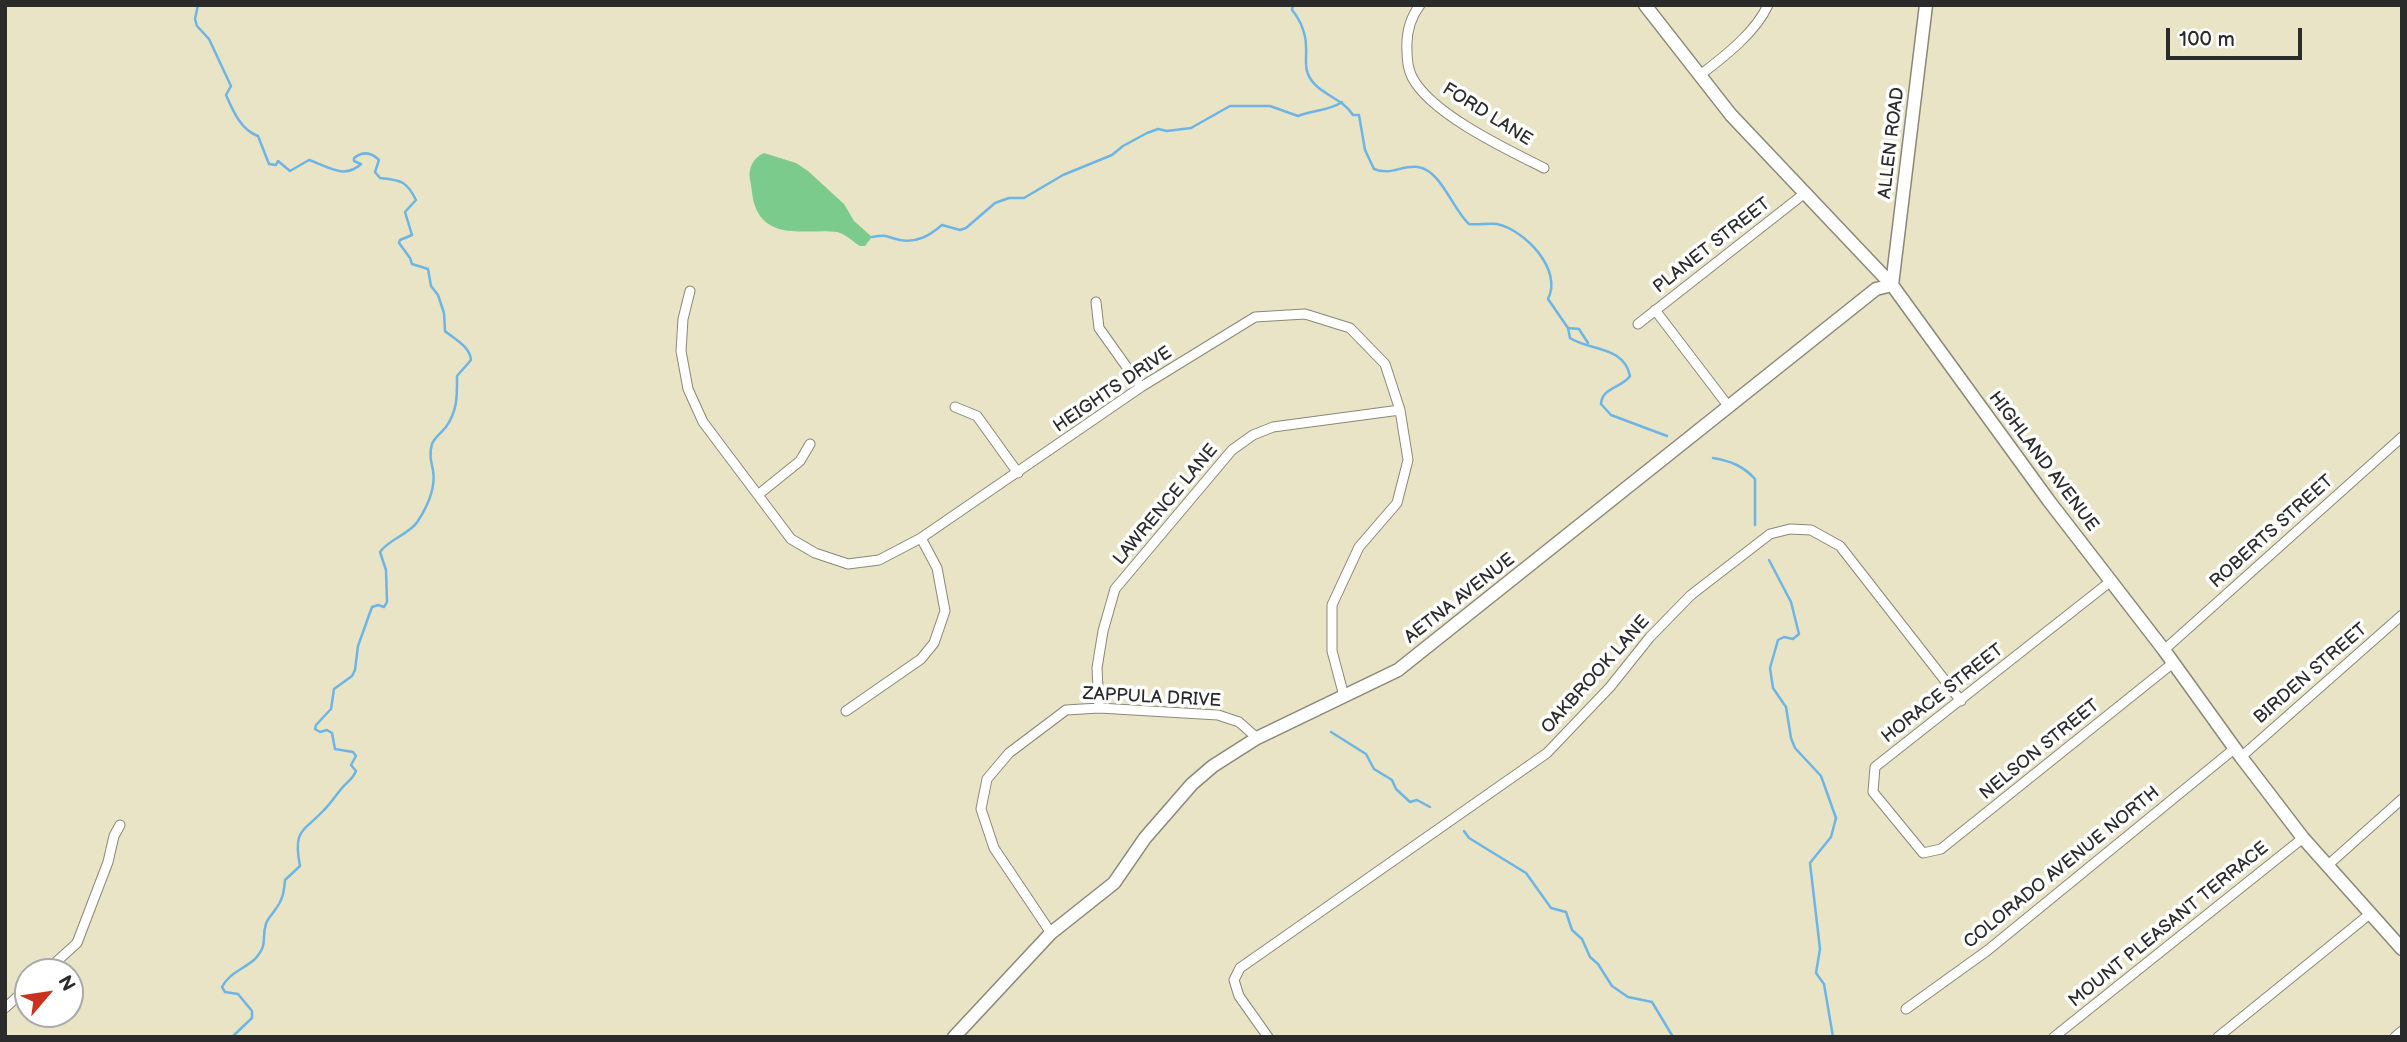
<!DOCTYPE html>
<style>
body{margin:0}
#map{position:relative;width:2407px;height:1042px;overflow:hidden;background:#e9e4c6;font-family:"Balsamiq Sans",sans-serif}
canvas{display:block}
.frame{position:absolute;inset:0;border:7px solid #2b2b2b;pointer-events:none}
.north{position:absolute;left:14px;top:958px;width:70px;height:70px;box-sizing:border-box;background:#fff;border:2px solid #aaa;border-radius:50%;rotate:61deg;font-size:19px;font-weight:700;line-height:28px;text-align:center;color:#2b2b2b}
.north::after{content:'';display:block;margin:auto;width:24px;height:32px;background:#c8321e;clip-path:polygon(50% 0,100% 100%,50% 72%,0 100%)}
.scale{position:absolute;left:2166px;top:28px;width:136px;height:32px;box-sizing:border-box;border:4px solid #2b2b2b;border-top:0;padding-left:9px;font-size:21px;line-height:24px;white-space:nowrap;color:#2b2b2b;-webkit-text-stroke:5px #fff;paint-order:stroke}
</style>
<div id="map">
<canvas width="2407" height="1042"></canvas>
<div class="frame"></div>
<div class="north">N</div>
<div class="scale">100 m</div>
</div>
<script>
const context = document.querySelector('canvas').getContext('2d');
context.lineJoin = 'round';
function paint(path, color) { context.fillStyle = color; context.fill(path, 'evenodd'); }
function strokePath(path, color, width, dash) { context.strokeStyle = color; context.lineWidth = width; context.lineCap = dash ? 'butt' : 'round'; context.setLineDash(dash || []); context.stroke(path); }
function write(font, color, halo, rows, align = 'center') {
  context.font = font + ' "Balsamiq Sans",sans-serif'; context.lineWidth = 7; context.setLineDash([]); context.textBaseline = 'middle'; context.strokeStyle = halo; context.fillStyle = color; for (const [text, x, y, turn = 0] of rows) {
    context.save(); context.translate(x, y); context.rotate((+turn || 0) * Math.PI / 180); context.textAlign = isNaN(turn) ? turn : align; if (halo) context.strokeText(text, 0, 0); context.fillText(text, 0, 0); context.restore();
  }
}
paint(new Path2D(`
 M764 153 796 163 808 171 844 204 854 221 872 237 865 246H860C853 242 846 234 837 232 810 228 768 242 755 206 752 198 752 188 750 180 748 168 753 158 764 153Z`), '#7bcb8c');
strokePath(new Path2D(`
 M198 5 195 19 197 26 209 39 231 86 226 95C233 111 241 130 258 136L269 164 276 165 278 161 290 171 309 160C327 166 344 180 361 164L354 161V158C363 151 371 152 379 160L375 172 380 178C400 180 406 180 416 200L405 212 412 235 400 240 399 243 410 258 412 264 428 269 431 286 438 295 444 313 445 331C454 339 470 346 471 360L457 376C457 395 458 410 446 427 442 432 434 438 432 444 429 453 431 461 433 470 436 487 427 507 418 521 409 535 390 538 380 552L386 570 387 602 384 607 378 605 372 607 358 646 355 670 352 676 334 689 331 709 316 725 315 729 320 732 327 730 332 733 335 749 353 752 356 756 351 765 356 771C353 779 347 782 342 788 336 795 331 803 324 810 302 833 293 830 300 866L285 880C284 892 283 900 275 910 272 915 267 919 266 924 261 938 269 944 255 959 244 969 229 973 222 987L225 992 238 994 252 1011V1018L232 1037
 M1293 5 1292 10C1300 19 1306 34 1306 46 1307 56 1304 65 1308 74 1316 94 1342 97 1353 115H1359L1365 150 1374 169C1391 176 1401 165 1418 167 1441 170 1453 210 1469 224 1478 225 1489 223 1497 224 1525 230 1563 270 1548 299L1568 328 1570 338C1590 351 1624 346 1630 376 1622 388 1602 387 1601 404L1611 415 1667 436
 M872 237C889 234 885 237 900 240 917 243 929 236 942 225L960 230 966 228 995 203 1009 198H1024L1063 175 1112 155 1123 146 1147 133 1158 129 1167 131 1191 128 1230 106H1270L1298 116C1313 110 1329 111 1342 102
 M1568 328 1579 329 1588 343
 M1713 458C1731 461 1743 466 1755 479V525
 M1769 560 1791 602 1799 634 1793 639 1784 637 1778 640 1770 668 1773 688 1786 707 1791 738 1795 748 1821 776 1836 818 1831 837 1810 863 1820 949 1816 973 1824 984 1833 1037
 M1331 732 1366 754 1374 769 1392 780 1396 789 1410 802 1417 800 1430 807
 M1464 831 1469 838 1526 873 1551 908 1566 912 1572 930 1582 939 1590 957 1598 964 1612 986 1628 997 1652 1002 1673 1037`), '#6db5e4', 2.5);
const street = new Path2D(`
 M1420 5C1410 18 1406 34 1407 51 1407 60 1408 69 1412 77 1431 114 1508 150 1544 168
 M1700 75C1724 57 1756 32 1768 5
 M690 291 683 319 681 351 688 389 703 422 791 539 815 553 848 564 879 560 921 538 1141 387 1255 317 1305 314 1350 328 1385 364 1400 410 1408 460 1397 503 1359 547 1332 605V651L1344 696
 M1096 302 1099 328 1141 387
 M1655 310 1729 407
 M1638 324 1805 193
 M955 407 977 416 1018 473
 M759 494 800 461 810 444
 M2111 581 1875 767 1873 792 1923 853 1941 849 2173 663
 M2164 650 2402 437
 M1099 708 1097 668 1103 631 1115 589 1232 450 1253 435 1273 427 1400 410
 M846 711 921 659 934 643 945 611 937 568 921 538
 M2241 757 2402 615
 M2328 865 2402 799
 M1051 933 994 848 981 809 987 779 1009 753 1066 710 1099 708 1218 715 1239 722 1257 738
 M45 972 77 943 108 862 114 836 120 825
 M5 1008 28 987
 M1906 1009 1988 950 2234 749
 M1268 1037 1239 996 1234 980 1240 968 1547 753 1610 687 1650 637 1691 595 1770 534 1790 529 1811 530 1840 546 1961 701
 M2054 1037 2303 838
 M2218 1037 2371 913
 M2395 1037 2402 1031`);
const secondary = new Path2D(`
 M1645 5 1731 115 1892 285 2049 501 2164 650 2241 757 2303 838 2402 949
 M1892 285 1926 5
 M954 1037 1051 933 1114 883 1145 838 1192 784 1213 766 1257 738 1398 670 1876 289 1892 285`);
strokePath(street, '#8a8878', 11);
strokePath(secondary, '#8a8878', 15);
strokePath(street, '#fff', 9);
strokePath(secondary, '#fff', 12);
write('18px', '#2b2b2b', '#fff', [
 ["FORD LANE",1487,115,32],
 ["ALLEN ROAD",1892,143,-83],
 ["PLANET STREET",1712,246,-38],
 ["HEIGHTS DRIVE",1113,390,-34],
 ["HIGHLAND AVENUE",2043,462,53],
 ["LAWRENCE LANE",1166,505,-50],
 ["ROBERTS STREET",2272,532,-42],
 ["AETNA AVENUE",1460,599,-38],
 ["BIRDEN STREET",2311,674,-41],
 ["OAKBROOK LANE",1596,675,-48],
 ["HORACE STREET",1943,694,-38],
 ["ZAPPULA DRIVE",1152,698,3],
 ["NELSON STREET",2040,750,-39],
 ["COLORADO AVENUE NORTH",2062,868,-39],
 ["MOUNT PLEASANT TERRACE",2169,925,-39]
]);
</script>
